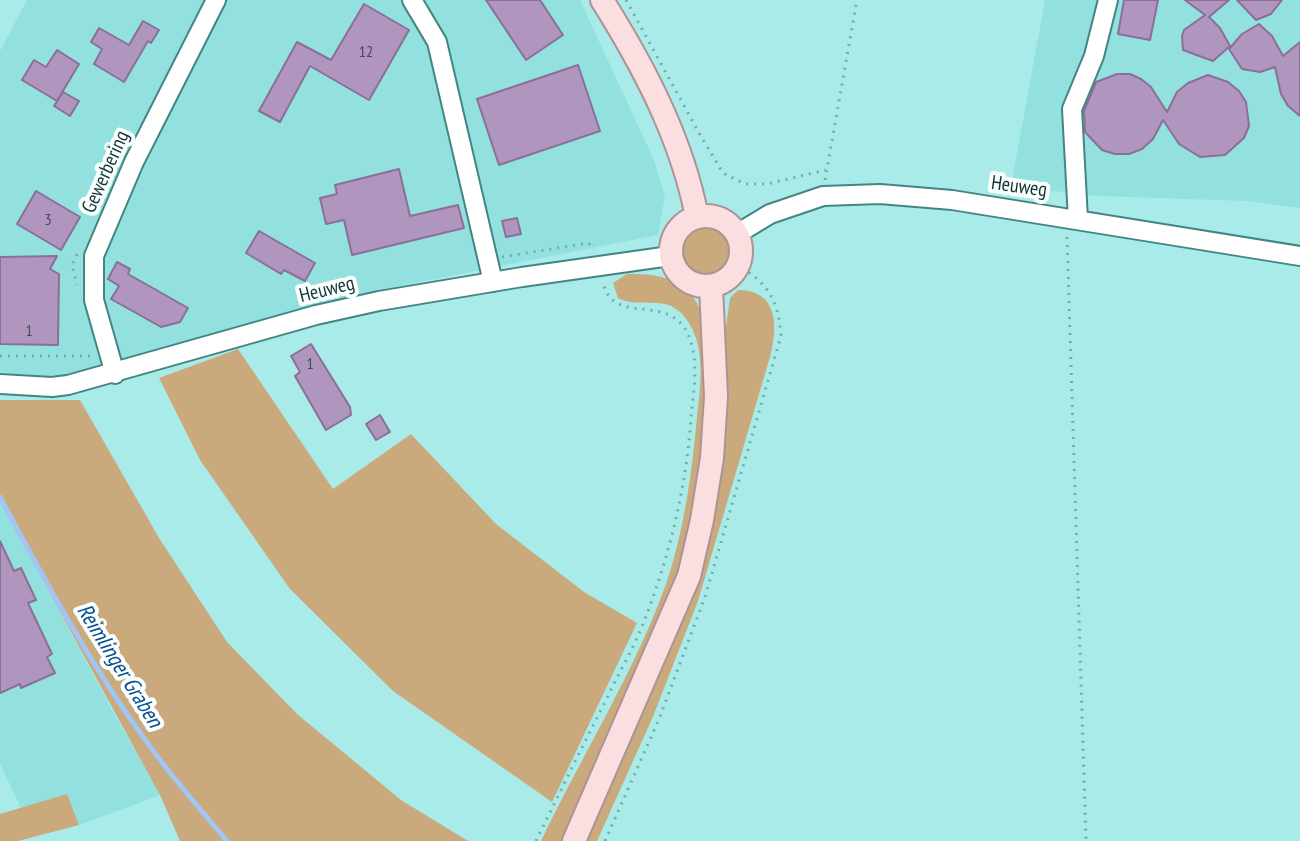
<!DOCTYPE html>
<style>
body{margin:0}
canvas{display:block;background:#a9ebe9}
</style>
<canvas width="1300" height="841"></canvas>
<script>
const context = document.querySelector('canvas').getContext('2d');
context.lineJoin = 'round';
function paint(path, color) { context.fillStyle = color; context.fill(path, 'evenodd'); }
function strokePath(path, color, width, dash) { context.strokeStyle = color; context.lineWidth = width; context.lineCap = dash ? 'butt' : 'round'; context.setLineDash(dash || []); context.stroke(path); }
function write(font, color, halo, rows, align = 'center') {
  context.font = font + ' "PT Sans Narrow",sans-serif'; context.lineWidth = 8; context.setLineDash([]); context.textBaseline = 'middle'; context.strokeStyle = halo; context.fillStyle = color; for (const [text, x, y, turn = 0] of rows) {
    context.save(); context.translate(x, y); context.rotate((+turn || 0) * Math.PI / 180); context.textAlign = isNaN(turn) ? turn : align; if (halo) context.strokeText(text, 0, 0); context.fillText(text, 0, 0); context.restore();
  }
}
paint(new Path2D(`
 M27 0H580L654 160 665 197 658 235 359 294 66 379 0 372V51Z
 M1045 0H1300V208L1246 201 1098 196 1011 186Z
 M0 502 116 717 161 795 79 825 67 795 21 808 0 764Z`), '#93e1df');
paint(new Path2D(`
 M680 250a26 26 0 1 1 52 0a26 26 0 1 1-52 0Z
 M627 274C711 271 708 325 706 391 704 437 702 484 691 530 677 581 656 629 635 678 613 732 590 787 567 841H541C581 757 635 671 666 584 684 531 692 473 697 417 701 383 707 339 681 313 664 295 639 309 618 298L613 283Z
 M738 290C779 290 778 328 770 357L698 601 652 719 597 841H585L656 677 725 407 726 326 730 298Z
 M238 349 333 489 411 434 496 524 584 592 637 623 552 802 393 691 290 589 200 460 159 378Z
 M0 400H80L159 538 227 642 297 714 401 800 468 841H180L160 795 0 502Z
 M67 794 79 825 18 841H0V814Z`), '#caa97d');
strokePath(new Path2D(`
 M0 497C48 587 102 685 164 765 184 791 206 816 227 841`), '#a1c6f4', 5);
const building = new Path2D(`
 M486 0H540L563 35 526 60Z
 M1124 0H1158L1150 40 1118 34Z
 M1185 0H1229L1209 17 1220 28 1230 46 1213 61 1183 50 1182 36 1184 30 1205 15Z
 M1237 0H1282L1271 14 1256 20Z
 M364 4 409 30 369 100 310 66 280 122 259 111 297 42 331 60Z
 M143 21 159 30 151 43 148 41 124 82 94 64 102 49 91 42 99 28 129 45Z
 M1259 24 1272 36 1283 56 1300 42V116L1288 106 1281 94 1275 67 1260 72 1242 69 1229 49 1242 34Z
 M57 50 79 64 57 101 22 80 34 60 46 67Z
 M578 65 600 131 499 165 477 99Z
 M1117 74H1130L1141 79 1151 87 1167 112 1177 92 1188 83 1208 75 1228 82 1239 91 1246 102 1249 126 1244 138 1225 155 1200 157 1179 144 1163 120 1153 139 1142 149 1129 154H1115L1102 150 1085 132 1084 111 1096 82Z
 M63 92 79 101 70 116 54 106Z
 M399 169 410 216 458 205 464 228 352 255 344 220 326 224 320 198 337 194 335 185Z
 M36 191 80 217 61 250 17 224Z
 M517 218 521 234 506 237 502 221Z
 M259 231 315 263 305 281 284 270 281 274 246 253Z
 M57 256 50 269 59 274 58 345 0 344V257Z
 M117 262 130 269 128 274 188 308 180 322 161 327 111 299 119 286 108 279Z
 M311 344 350 407 351 415 326 430 295 376 300 372 291 356Z
 M380 415 390 432 376 440 366 424Z
 M0 541 14 571 21 568 36 600 28 603 52 654 47 657 55 673 21 688 20 684 0 693Z`);
paint(building, '#b095bf');
strokePath(building, '#8a7097', 2);
const minor = new Path2D(`
 M412 0 437 42 493 282
 M1078 219 1072 109 1094 56 1108 0
 M737 234 770 214 823 196 880 194 952 200 1300 256
 M115 374 94 300V256L134 162 216 0
 M0 384 52 387 68 385 316 315 379 301 522 277 670 256`);
const major = new Path2D(`
 M602 0C644 67 682 139 697 217
 M671 251a35 35 0 1 1 70 0a35 35 0 1 1-70 0Z
 M574 841 689 576 702 520 712 458 716 397 711 286`);
strokePath(minor, '#448584', 22);
strokePath(major, '#aa9496', 26);
strokePath(new Path2D(`
 M626 0 699 133 723 173 745 184H767L826 170
 M825 180 857 0
 M1067 237 1086 841
 M77 254 72 265 77 285
 M502 257 588 243 592 246 593 250
 M0 356H92
 M536 841C559 794 582 747 606 700 617 676 631 653 641 629 668 562 686 491 691 418 693 395 698 369 692 346 677 285 613 331 603 282
 M605 841 659 719 705 597 781 336C779 302 768 282 738 266`), '#76aba9', 3, [2, 6]);
strokePath(minor, '#fff', 18);
strokePath(major, '#fbdfe0', 22);
write('16px', '#3e4c56', null, [
 ["12",366,52],
 ["3",48,220],
 ["1",29,331],
 ["1",310,364]
]);
write('20px', '#183333', '#f9ffff', [
 ["Gewerbering",106,172,-66],
 ["Heuweg",1019,187,8],
 ["Heuweg",327,290,-14]
]);
write('italic 22px', '#0b4d8f', '#f9ffff', [
 ["Reimlinger Graben",119,666,58]
]);
</script>
